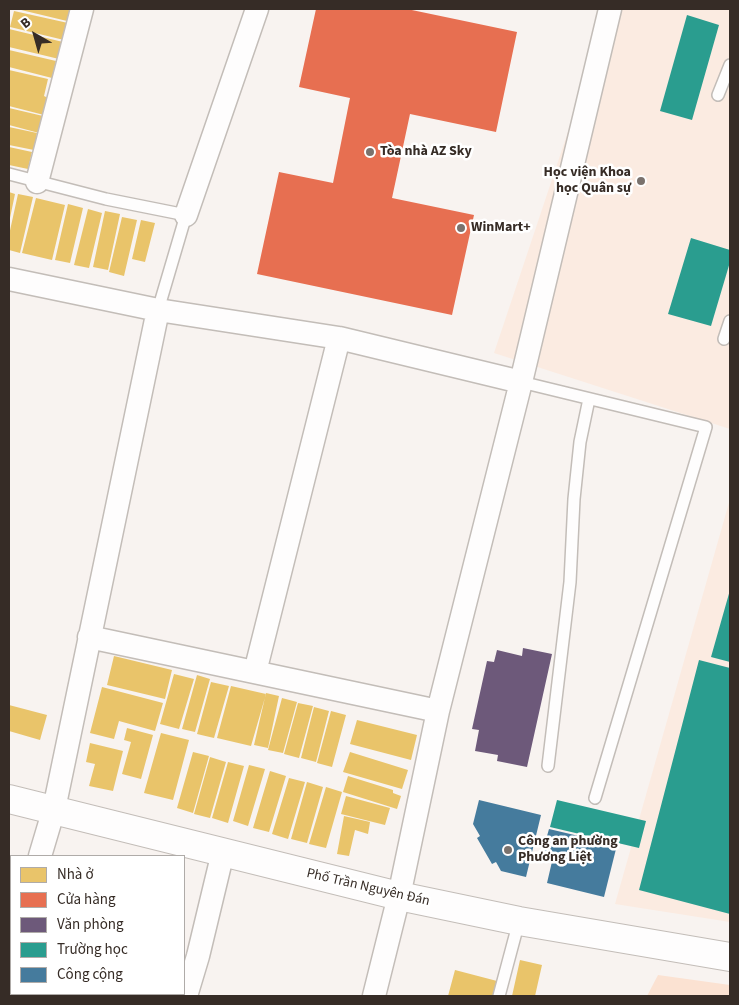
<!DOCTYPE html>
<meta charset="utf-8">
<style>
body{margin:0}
#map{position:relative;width:739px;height:1005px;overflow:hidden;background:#f8f3f0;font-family:"Source Sans 3",sans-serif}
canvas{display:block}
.frame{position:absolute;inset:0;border:10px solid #362c26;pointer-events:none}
.legend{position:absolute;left:10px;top:855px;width:175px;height:140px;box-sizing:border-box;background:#fff;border:1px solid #afaba8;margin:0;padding:6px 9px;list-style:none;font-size:15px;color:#362c26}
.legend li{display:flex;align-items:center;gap:10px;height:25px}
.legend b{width:25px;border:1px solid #afaba8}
.north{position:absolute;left:10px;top:10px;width:50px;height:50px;-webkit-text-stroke:4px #fff;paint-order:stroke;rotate:322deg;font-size:14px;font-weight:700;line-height:20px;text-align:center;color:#362c26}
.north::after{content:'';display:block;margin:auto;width:18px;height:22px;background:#362c26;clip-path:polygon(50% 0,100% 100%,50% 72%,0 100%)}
</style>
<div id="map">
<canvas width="739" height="1005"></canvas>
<div class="frame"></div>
<ul class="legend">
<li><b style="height:14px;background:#e9c46a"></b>Nhà ở</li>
<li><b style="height:14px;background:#e76f51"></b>Cửa hàng</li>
<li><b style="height:14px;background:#6d597a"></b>Văn phòng</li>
<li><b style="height:14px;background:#2a9d8f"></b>Trường học</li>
<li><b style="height:14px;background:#457b9d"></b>Công cộng</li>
</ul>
<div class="north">B</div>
</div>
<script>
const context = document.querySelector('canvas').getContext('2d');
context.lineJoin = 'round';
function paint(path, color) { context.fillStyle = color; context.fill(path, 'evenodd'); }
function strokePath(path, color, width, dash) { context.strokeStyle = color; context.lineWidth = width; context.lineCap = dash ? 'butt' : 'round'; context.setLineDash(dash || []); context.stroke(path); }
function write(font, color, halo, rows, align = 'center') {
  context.font = font + ' "Source Sans 3",sans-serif'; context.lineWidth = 5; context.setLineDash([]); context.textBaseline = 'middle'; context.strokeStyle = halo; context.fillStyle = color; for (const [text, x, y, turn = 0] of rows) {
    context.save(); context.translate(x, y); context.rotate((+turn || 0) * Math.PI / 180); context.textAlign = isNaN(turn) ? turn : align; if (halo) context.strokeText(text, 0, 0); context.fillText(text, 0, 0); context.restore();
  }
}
paint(new Path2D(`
 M609 9H730V429L494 353Z
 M730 499V922L615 904Z`), '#fbebe1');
paint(new Path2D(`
 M658 975 730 985V996H647Z`), '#fbe2d2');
paint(new Path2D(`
 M17 9H70L67 21Z
 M14 11 68 23 64 40 10 27Z
 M9 29 63 42 59 59 9 47Z
 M9 50 56 61 52 78 9 67Z
 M9 70 48 79 44 96 48 98 44 115 9 106Z
 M9 108 43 116 39 133 9 125Z
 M9 127 37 133 34 150 9 145Z
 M9 147 32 152 28 169 9 165Z
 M9 192 15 194 10 218H9Z
 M18 194 33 197 20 253 9 250V235Z
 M36 198 65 205 52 260 22 253Z
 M68 204 83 208 70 263 55 260Z
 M88 209 102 213 89 268 74 265Z
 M105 211 120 214 108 270 93 267Z
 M122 217 137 220 124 276 109 272Z
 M141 220 155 223 145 262 132 259Z
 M114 656 172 670 165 699 107 685Z
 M174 674 194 679 179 729 160 724Z
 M197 675 210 679 195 732 182 729Z
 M211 682 229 686 214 738 197 734Z
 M231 686 266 694 251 746 217 738Z
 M102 687 163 703 155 731 119 721 114 739 90 733Z
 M266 693 279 696 268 748 254 745Z
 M282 698 297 702 283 753 268 750Z
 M298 703 313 706 299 758 284 754Z
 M9 705 47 715 40 740 9 731Z
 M314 707 329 711 316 762 301 758Z
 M331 711 346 715 332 767 317 763Z
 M357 720 417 735 411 760 350 744Z
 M127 728 153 735 141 779 122 774 131 742 124 740Z
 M161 733 189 740 173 800 144 793Z
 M90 743 123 751 113 791 89 786 95 764 86 762Z
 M193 752 209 756 193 813 177 808Z
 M350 752 408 770 402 789 343 772Z
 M210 757 226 762 210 818 194 814Z
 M228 762 244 766 228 823 212 818Z
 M249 765 265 769 248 826 233 821Z
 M270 771 286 776 269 832 253 828Z
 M348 776 393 790V793L401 796 397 809 343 792Z
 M289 778 305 782 288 839 272 834Z
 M307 782 323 787 307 843 291 839Z
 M326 787 342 792 326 848 309 844Z
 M346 796 390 808 385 825 341 814Z
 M344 816 370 822 368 834 355 830 349 856 337 854Z
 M520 960 542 965 535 996H512Z
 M455 970 497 981 493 996H448Z`), '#e9c46a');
paint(new Path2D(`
 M316 9H407L517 32 496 132 410 114 392 198 474 215 452 315 257 274 279 172 333 183 350 98 299 87Z`), '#e76f51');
paint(new Path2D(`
 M523 648 552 654 527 767 497 761 498 755 475 751 479 730 472 729 487 661 494 662 497 650 522 656Z`), '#6d597a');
paint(new Path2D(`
 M687 15 719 25 692 120 660 111Z
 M691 238 730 250V262L711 326 668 314Z
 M730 590V662L711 657Z
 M699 660 730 668V914L639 890Z
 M557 800 646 821 639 848 550 827Z`), '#2a9d8f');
paint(new Path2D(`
 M479 800 541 815 526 877 501 871 496 862 492 864 477 838 480 836 473 824Z
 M549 829 617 845 604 897 547 883 554 853 543 850Z`), '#457b9d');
const service = new Path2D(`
 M718 95 730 65
 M9 174 106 199 186 215 158 310
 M724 339 730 321
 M521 382 706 427 595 798
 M548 766 570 582 574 499 580 442 589 399
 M499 996 519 921`);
const minor = new Path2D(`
 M37 182 82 9
 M186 215 257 9
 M9 279 158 310 339 338 521 382
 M89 637 438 711
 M255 672 339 338
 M40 856 54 809 158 310
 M9 961 11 953
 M186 996 198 956 223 852
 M374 996 399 896 438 711 521 382 610 9`);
const tertiary = new Path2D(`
 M9 799 399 896 519 921 730 957`);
strokePath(service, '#c3bdb8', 14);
strokePath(minor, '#c3bdb8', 25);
strokePath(tertiary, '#c3bdb8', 30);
strokePath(service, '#fefdfd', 11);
strokePath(minor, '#fefdfd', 22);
strokePath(tertiary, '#fefdfd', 28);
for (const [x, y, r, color] of [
 [370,152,5,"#7a726d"],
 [641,181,5,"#7a726d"],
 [461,228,5,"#7a726d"],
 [508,850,5,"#7a726d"]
]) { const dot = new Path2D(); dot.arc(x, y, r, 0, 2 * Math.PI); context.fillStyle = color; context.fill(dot); strokePath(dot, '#fff', 2); }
write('bold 14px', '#362c26', '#fff', [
 ["Tòa nhà AZ Sky",380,152],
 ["Học viện Khoa",631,173,"right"],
 ["học Quân sự",631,189,"right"],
 ["WinMart+",471,228],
 ["Công an phường",518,842],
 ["Phương Liệt",518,858]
], 'left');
write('14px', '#362c26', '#fff', [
 ["Phố Trần Nguyên Đán",368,888,13]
]);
</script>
